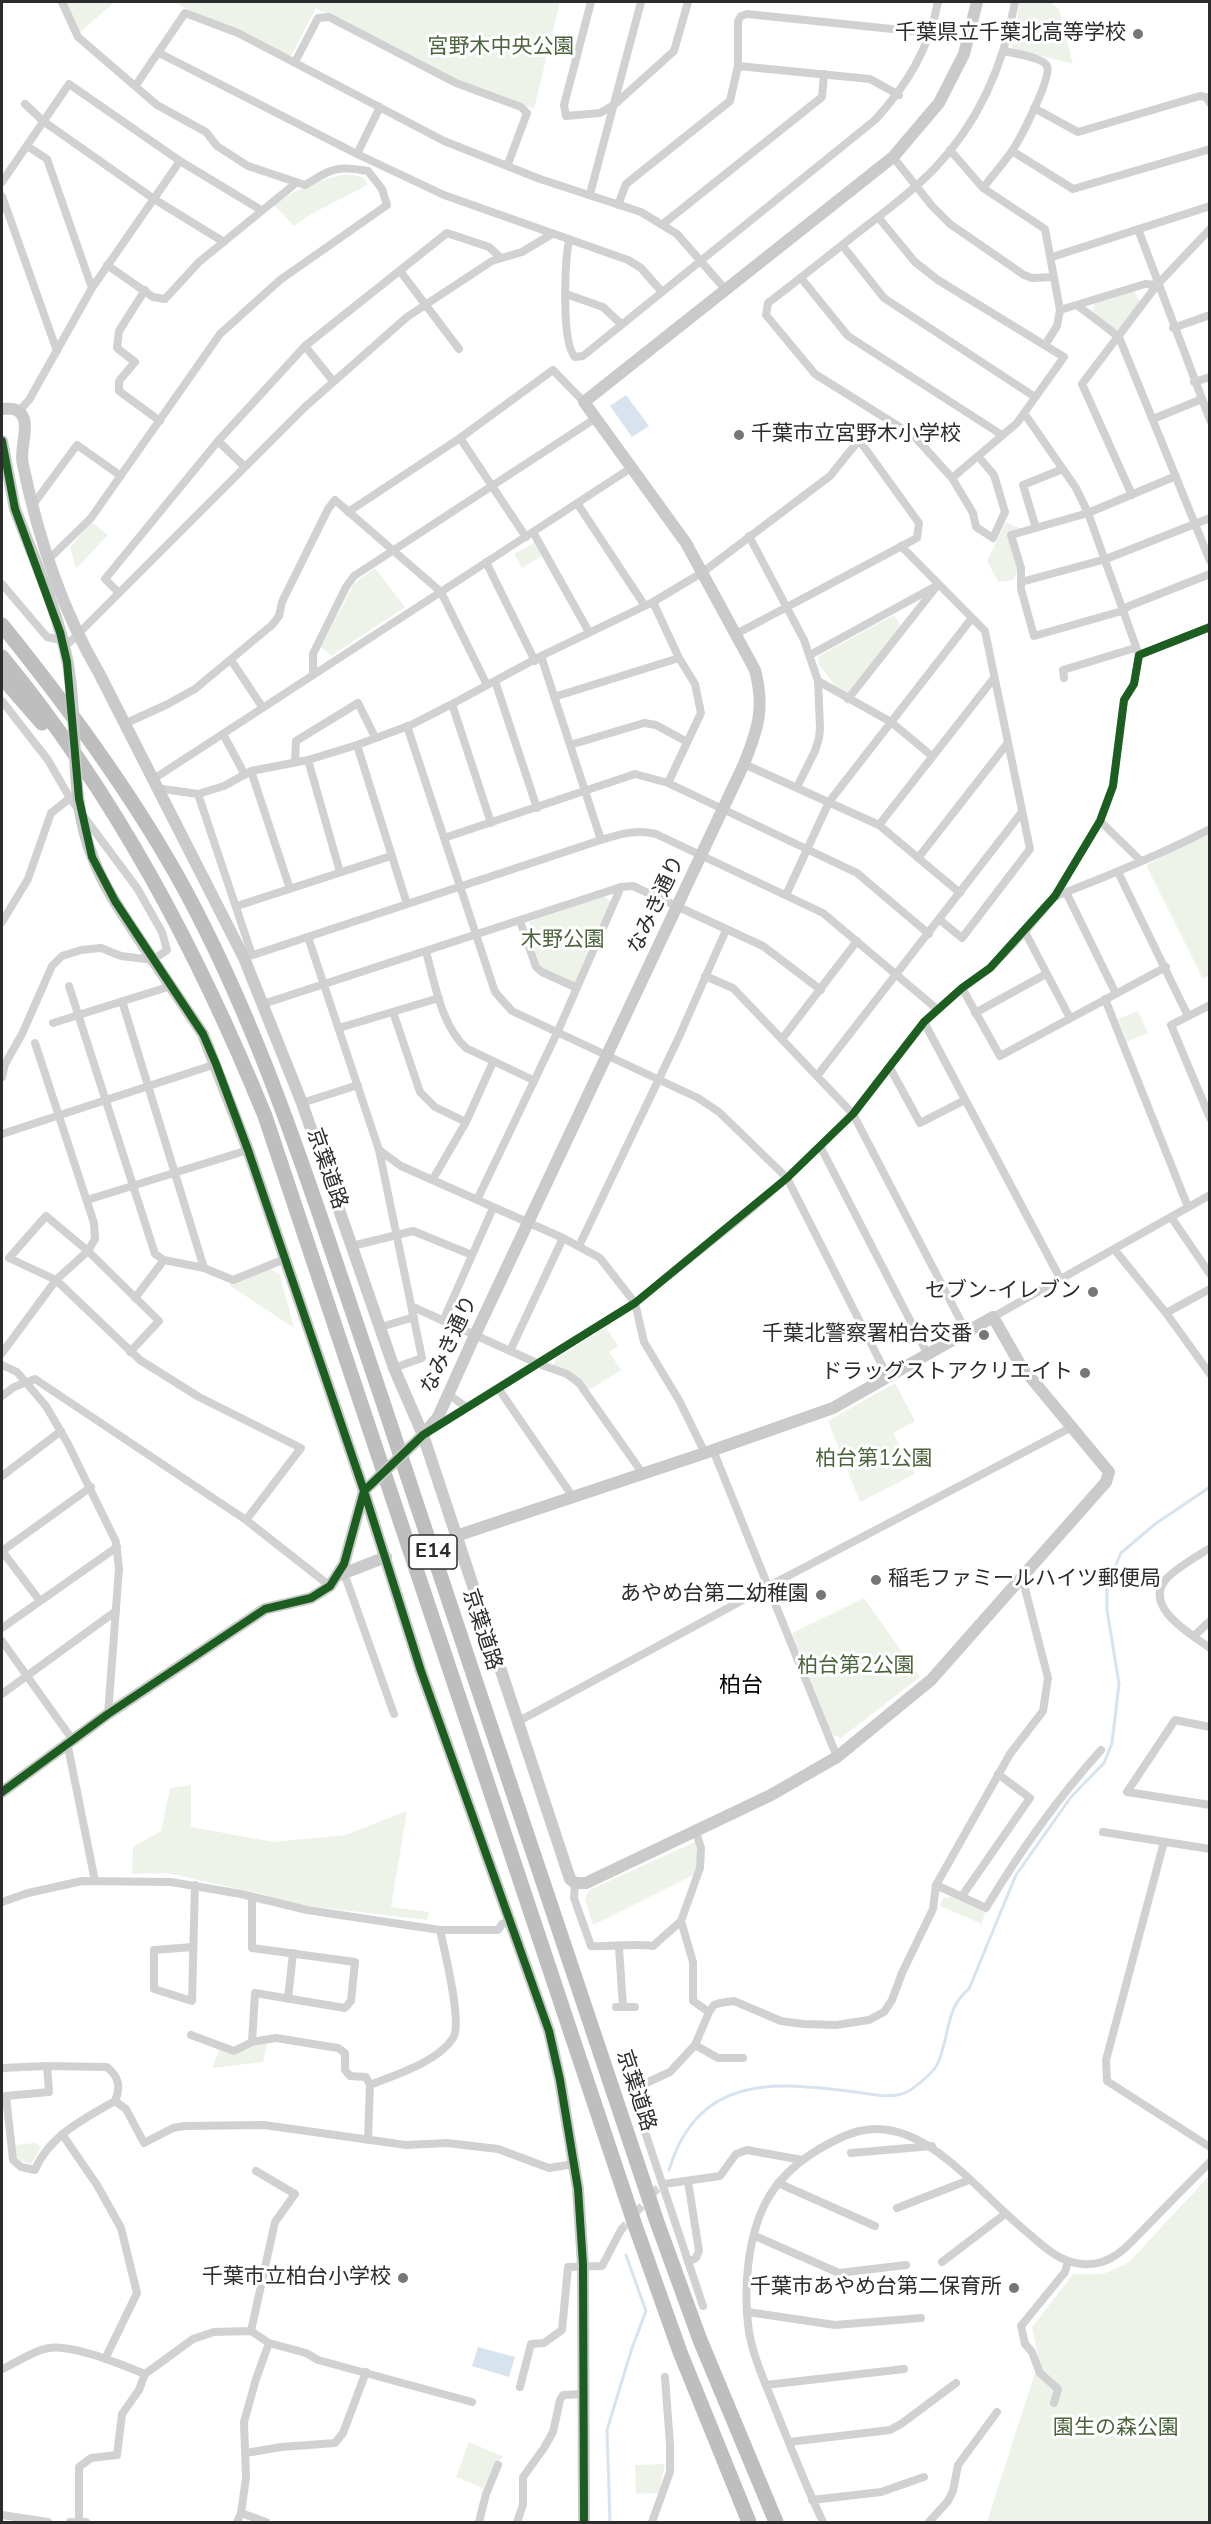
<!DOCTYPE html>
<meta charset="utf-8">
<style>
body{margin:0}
#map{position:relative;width:1211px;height:2524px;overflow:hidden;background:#fff;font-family:"Nunito Sans",sans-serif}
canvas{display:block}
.frame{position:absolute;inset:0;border:3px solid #2c2c2c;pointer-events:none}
</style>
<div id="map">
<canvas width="1211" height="2524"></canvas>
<div class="frame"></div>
</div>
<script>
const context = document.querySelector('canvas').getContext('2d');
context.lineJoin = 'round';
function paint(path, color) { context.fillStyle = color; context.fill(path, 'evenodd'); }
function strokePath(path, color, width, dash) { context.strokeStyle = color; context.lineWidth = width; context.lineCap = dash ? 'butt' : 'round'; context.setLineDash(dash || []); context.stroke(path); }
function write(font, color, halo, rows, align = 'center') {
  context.font = font + ' "Nunito Sans","Noto Sans JP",sans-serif'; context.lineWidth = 6; context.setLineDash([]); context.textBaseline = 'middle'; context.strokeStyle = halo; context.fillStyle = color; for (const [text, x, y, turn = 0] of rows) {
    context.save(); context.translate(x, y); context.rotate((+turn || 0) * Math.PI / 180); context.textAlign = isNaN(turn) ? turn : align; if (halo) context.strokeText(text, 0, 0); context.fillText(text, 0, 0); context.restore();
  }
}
paint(new Path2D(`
 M62 2H115L79 33Z
 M173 2H560L534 109 466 84 316 8 290 58Z
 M1019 2H1050L1059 9 1073 64 1013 49 1010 44 1018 15Z
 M348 174 362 177 368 184C343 200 317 208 294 226L274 205C296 188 321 179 348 174Z
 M1134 290 1140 302 1121 329 1115 330 1093 313 1094 304Z
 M92 522 108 535 76 569 70 547Z
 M1006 522 1021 529 1007 532 1018 571 1013 580 998 582 987 561Z
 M534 543 542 556 522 568 514 554Z
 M375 568 405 607 331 656 321 647 354 584Z
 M894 615 901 627 849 695H842L818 663 819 656Z
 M1209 833V976L1203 979 1146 865Z
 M605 896 612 903 577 983H572L541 969 528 928 531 921Z
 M1138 1011 1148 1033 1127 1042 1118 1019Z
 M268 1268 280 1274 294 1328 229 1285Z
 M606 1327 618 1346 609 1352 621 1370 589 1390 554 1366V1361Z
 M895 1383 915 1421 893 1433 915 1474 860 1502 828 1421Z
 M864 1598 920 1677 841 1738 832 1734 792 1633Z
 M191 1785V1827L274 1842 345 1835 407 1811 391 1907 429 1912 427 1920 292 1904 261 1894 167 1873 132 1874 133 1847 161 1831 170 1788Z
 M695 1842 698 1855 695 1874 593 1925 585 1899 589 1890Z
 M951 1897 985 1912 982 1924 940 1906 943 1898Z
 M267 2044 263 2062 212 2068 219 2050 234 2055 248 2047Z
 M35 2143 41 2147 31 2164 21 2161 16 2156 15 2145Z
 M1209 2176V2522H987L1039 2360 1032 2327 1073 2274H1103L1128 2263Z
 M469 2442 504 2457 495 2463 483 2488 456 2477Z
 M665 2464 659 2493 636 2494 635 2465Z`), '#eef3ea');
paint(new Path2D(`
 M626 395 649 426 632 437 610 406Z
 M478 2347 515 2357 509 2377 472 2366Z`), '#d7e4ef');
strokePath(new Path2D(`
 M669 2170C698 2075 772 2081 855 2092 872 2094 893 2100 909 2091 919 2084 933 2074 938 2063 949 2038 946 2006 969 1989L1016 1875 1071 1797 1104 1763 1112 1743 1119 1684 1107 1610V1585L1121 1553 1155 1524 1210 1487
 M610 2522 607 2430 632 2348 646 2311 626 2255`), '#d7e4ef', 3);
strokePath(new Path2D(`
 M621 2230 657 2189 664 2184`), '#d5d5d5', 8, [8, 4]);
strokePath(new Path2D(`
 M591 2 564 105 566 116 600 113 614 105 674 51 688 2
 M159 53 357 154 444 195 628 260 641 268 662 292
 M295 62 318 18 329 17 456 83 521 107 527 113 508 164
 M738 66 870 79 899 95
 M136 85 185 13 238 33 444 141 540 179 641 212 677 234 725 289
 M25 104 43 121 154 199 224 242
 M1034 108 1078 132 1200 96 1206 97 1210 103
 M27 146 47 159 92 288
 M950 150 983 188 1045 229 1060 310 1057 326 1045 345
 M1012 151 1073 189 1210 149
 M357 154 380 107
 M893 157 932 206 950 224 1024 275 1032 278 1054 277
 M2 182 69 84 180 161 261 210
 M983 188C992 176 1003 164 1012 151 1020 139 1052 78 1047 66 1044 58 1013 53 1004 51
 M590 194 641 2
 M2 196 57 351
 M618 205 626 184 730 101 738 66V21L741 16 747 14 931 33
 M878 217 915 262 938 280 1064 357 1017 423 952 478
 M663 224 822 97 824 74
 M1138 229 1210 420
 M569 241C565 261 561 343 575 357L583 356 875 120C907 85 929 49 938 2
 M842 245 884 298 1035 397
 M1052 257 1210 206
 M107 265 153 297 165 299 199 262 296 183
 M400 271 459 349
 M801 278 848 336 1002 435
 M145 290 119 331 117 348 135 362 119 381V391L160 421
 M566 294 603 307 621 324
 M1077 305 1119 337 1210 561
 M1060 310 1145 284 1157 285
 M1173 328 1210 315
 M333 381 305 346 447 233 489 247 501 258
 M1194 382 1210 377
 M19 411 29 400 92 288 180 161
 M1024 413 1076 488 1088 513 1139 655
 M1153 419 1202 399
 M460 438 526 537
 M978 456 994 475 1005 512 993 538 976 527 973 513 952 478 914 436 815 374 766 315 768 303C796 282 823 260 851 238 879 216 910 194 935 168 979 122 1004 63 1015 2
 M245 467 218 441 305 346
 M1176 476 1088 513 1011 535 1021 568V589L1034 636 1122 611 1129 606 1210 574
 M1132 495 1082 384 1157 285 1210 229
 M577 503 645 606
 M32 506 77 445 121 476
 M348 512 460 438 553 370 584 402
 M1036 528 1023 485 1063 469
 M533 532 589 632
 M749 536 804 640 818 681 820 728 819 738 815 751 797 787
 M901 546 985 631 1030 849 962 938 940 920
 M49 559 91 518 220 334 280 280 387 205 382 189 368 171C336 165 331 169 305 185L248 166 217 146 206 132 157 105 78 37 62 2
 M486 562 535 661
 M1021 582 1106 559 1210 518
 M2 584 47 637 70 642 305 407 407 317 492 261 522 252 552 234
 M119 593 105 579 218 441
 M653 602 679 658 695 684 701 713 668 783
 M810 655 938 585
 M541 656 601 840
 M231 660 263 708
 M313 675V654L346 587 354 576 596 418
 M1064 678 1063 670 1135 648
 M495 681 537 808
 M818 681 891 722 932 756
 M554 697 679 658
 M848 699 936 587
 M2 701 48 760 70 798 137 888 162 932 167 950 153 960 121 956 101 948 81 950 62 956 52 966 22 1034 5 1064 2 1077
 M452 704 491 823
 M124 724 166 705 195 689 272 625 279 616 282 602 328 509 335 500 441 592 487 685
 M407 726 495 992 512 1011 698 1098 719 1112 787 1178 888 1377
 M223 734 245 775
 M357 745 407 904
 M570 745 644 723 656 725 687 742
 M308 760 340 872
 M295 762 296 741 358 703 375 737
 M744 764 879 825 960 893
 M251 771 290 889
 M152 780 631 468
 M156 788 198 794 224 786 251 771 308 760 357 745 411 725 452 704 541 656 653 602 703 572 830 476 859 440 919 523 917 538 736 634
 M198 794 252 955
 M1100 821 1141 861
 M879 825 994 678
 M444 838 635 774 668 783 857 873 929 934
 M918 858 1007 744
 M1118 872 1188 1016
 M1066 892 1116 994
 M786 895 829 802 972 618
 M1056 896C1108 876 1160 855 1210 829
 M237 906 391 856
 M520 921 536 967 542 972 577 988
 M2 922 28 879 51 813 70 798
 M1025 932 1070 1018
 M308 937 379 1150 422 1358 394 1368
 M426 952C435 983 441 1025 466 1048L533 1080
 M244 958 601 840C620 834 636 829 656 834L823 913 937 1009
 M705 976 733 988 853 1114 967 1333
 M69 986 155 1254 164 1260 204 1268 233 1280 285 1259
 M962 988 1000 1056 1166 967
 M1105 999 1188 1207
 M122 1001 204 1268
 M263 1004 621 887 633 886 763 946 821 990
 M1210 1005 1171 1025 1210 1118
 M393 1012 420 1092 435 1107 466 1122
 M975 1013 1046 974
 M924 1022 1061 1280
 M53 1023 171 986
 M339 1028 439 998
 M782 1039 857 941
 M890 1068 920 1123 965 1100
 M817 1076 1022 812
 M302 1103 358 1085
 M2 1134 216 1064
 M820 1146 928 1355
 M379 1150 401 1166 563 1238 600 1258 635 1303 644 1342 680 1402 705 1453
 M433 1179 466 1122 493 1062
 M87 1200 248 1150
 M477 1200 558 1031 621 887
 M1171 1217 1210 1274
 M352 1246 413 1231 472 1255
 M579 1246 679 1037 726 930
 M1114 1249 1166 1313 1210 1374
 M135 1298 164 1260
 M413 1307 539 1364 567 1374 579 1383 643 1474
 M1166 1313 1210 1289
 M993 1317 1210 1195
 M443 1321 493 1208
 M381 1327 414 1317
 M510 1351 563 1238
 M130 1352 159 1321 88 1251 46 1216 9 1258 56 1280 140 1360 199 1397 301 1448 246 1520
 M2 1353 56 1280 88 1251 95 1239 94 1223 35 1043
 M2 1365 17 1372 46 1406 68 1444 116 1542 119 1569 108 1714
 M498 1388 573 1497
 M448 1394 466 1407
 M2 1396 14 1387 35 1379 246 1520 330 1586
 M430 1430 635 1303 748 1212 787 1178 853 1114 924 1022 962 988 990 968 1025 932 1055 896 1100 821 1113 786 1124 700 1134 684 1139 655 1210 627
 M713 1450 837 1757
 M2 1476 61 1431
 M1210 1548C1196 1557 1179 1566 1167 1578 1141 1606 1191 1634 1210 1648
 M2 1551 91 1487
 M2 1551 40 1601
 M344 1573 394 1714
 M2 1628 117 1547
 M1194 1636 1210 1621
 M2 1641 72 1739
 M2 1694 116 1611
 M519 1721 767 1587 1072 1427
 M1210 1727 1175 1720 1127 1792 1210 1805
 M67 1742 95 1881
 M1103 1832 1210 1849
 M1164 1842 1106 2060 1107 2081 1210 2147
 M575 1883 574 1898 591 1946C612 1947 633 1943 653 1946L681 1921 700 1868 701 1848 696 1832
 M936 1885 986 1908C1020 1851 1057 1799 1101 1750
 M962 1896 1030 1798 998 1774
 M2 1902 28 1893 82 1881 171 1882 241 1894 307 1910 440 1930H498L502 1924 511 1922
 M681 1921 693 1962V2001L709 2012
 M193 1947 154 1950V1989L192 2001 195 1885
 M619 1947 623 2007
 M288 1999 293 1953
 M616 2007H635
 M191 2035 234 2051 252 2042 255 1993 345 2008 351 2001 355 1962 252 1948V1897
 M252 2042 276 2038 338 2048 345 2053V2070L350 2076 366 2077 370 2085
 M695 2045 718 2058H743
 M47 2066 49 2092 6 2096 13 2160 21 2167 35 2170C49 2136 85 2118 115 2101L126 2109 144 2143 173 2128 184 2126 264 2125 406 2145 447 2143 498 2149 549 2168 574 2164
 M2 2068 47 2066 107 2067C119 2077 121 2087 115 2101
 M62 2134 97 2185 121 2228 137 2293 105 2359
 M368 2140 370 2085C395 2075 438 2062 453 2038 463 2024 444 1949 440 1930
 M851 2153 932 2146
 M256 2171 295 2194 275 2222 251 2331 269 2343 306 2353 318 2360 472 2402
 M688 2181 699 2251 696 2258 688 2262
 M778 2183 875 2226
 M664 2184 720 2176 736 2154 747 2150 802 2160
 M897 2208 969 2180
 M755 2236 839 2273 906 2265
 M942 2262 1005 2214
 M703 2306 631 2090 670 2072 695 2045 709 2012 714 2005 720 2003 734 2001 781 2021 803 2024 836 2025 869 2020 884 2012 892 2000 902 1973 933 1909 936 1885 1010 1754 1043 1711 1048 1678 1022 1577
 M748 2312 835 2325 921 2318
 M2 2369C16 2363 34 2350 49 2348 73 2344 122 2365 145 2374
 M766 2385 904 2369
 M520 2387 531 2344 544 2343 562 2330 568 2267 602 2266 621 2230
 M1054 2403 1058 2389 1040 2373 1032 2352 1025 2344 1021 2326 1065 2272 1068 2261
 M789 2442 890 2430 901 2424 956 2383
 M246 2453 281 2447 335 2443 343 2433 366 2372
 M812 2500 881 2492 924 2477
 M241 2513 266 2522
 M2 2515 48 2522
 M70 2522H86
 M79 2522V2467L91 2458 117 2455 122 2414 139 2390 145 2374 193 2339 214 2332 251 2331
 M237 2522 241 2513 246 2478 244 2422 256 2379 269 2343
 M479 2522 486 2494 498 2465
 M517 2522 523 2505V2477L544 2448 553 2432 560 2400 563 2395 583 2394
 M652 2522 670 2472V2445L665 2377
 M823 2522C806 2487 792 2450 777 2413 767 2387 754 2360 749 2332 743 2293 747 2238 766 2202 777 2181 795 2164 816 2151 847 2132 873 2121 909 2136 949 2151 993 2205 1028 2233 1044 2247 1059 2262 1082 2264 1094 2265 1106 2262 1116 2255 1127 2248 1137 2236 1146 2227 1167 2205 1188 2184 1210 2162
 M929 2522 948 2501 953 2491 958 2465 997 2412`), '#d1d1d1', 8);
strokePath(new Path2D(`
 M2 409C11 408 20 408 24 419 28 433 19 450 23 465 38 537 62 610 99 673L244 958 302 1103 394 1368 423 1435 570 1879 575 1883H586L771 1795 837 1757 931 1680 1106 1482 1109 1472 1021 1366 993 1317 833 1408 705 1453 456 1536
 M2 441 15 509
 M153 960 203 1034 248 1150 364 1491 421 1671 549 2031 560 2080 578 2189 583 2265 584 2522
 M423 1435 438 1417 475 1335 744 764C758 729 765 708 755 670L686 543 584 402 893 157 939 103 964 54 977 2
 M337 1576 386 1557
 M2 1792 108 1714 265 1609 311 1598 330 1586 344 1564 364 1491`), '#cacaca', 12);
strokePath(new Path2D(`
 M2 625C69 708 134 796 185 890 246 1003 289 1124 330 1245 359 1331 388 1416 416 1502 496 1742 575 1982 657 2222L700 2340 776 2522
 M2 657C115 794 198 952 265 1116L636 2228 680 2352 749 2522
 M2 677 42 723`), '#bebebe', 15);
strokePath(new Path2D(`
 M15 509C34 559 58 611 68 664 79 727 68 798 93 858 107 895 132 927 153 960
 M364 1491 423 1435`), '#cacaca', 12);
strokePath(new Path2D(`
 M2 441 15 509 60 632 67 662 79 799 92 857 115 901 203 1034 216 1064 248 1150 364 1491 421 1671 549 2031 560 2080 578 2189 583 2265 584 2522
 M2 1792 108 1714 265 1609 311 1598 330 1586 344 1564 364 1491 423 1435 635 1303 787 1178 853 1114 924 1022 962 988 990 968 1055 896 1100 821 1113 786 1124 700 1134 684 1139 655 1210 627`), '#1b5e20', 8);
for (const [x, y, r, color] of [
 [1138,34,6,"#767676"],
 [739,435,6,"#767676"],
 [1093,1292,6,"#767676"],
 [984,1335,6,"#767676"],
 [1085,1373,6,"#767676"],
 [876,1580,6,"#767676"],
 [821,1595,6,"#767676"],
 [403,2278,6,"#767676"],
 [1014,2288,6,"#767676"]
]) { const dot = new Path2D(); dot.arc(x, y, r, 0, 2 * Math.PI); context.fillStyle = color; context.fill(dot); strokePath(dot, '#fff', 2); }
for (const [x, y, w] of [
 [433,1552,48]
]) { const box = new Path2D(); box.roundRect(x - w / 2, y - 17, w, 34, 4.5); context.fillStyle = '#fff'; context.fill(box); strokePath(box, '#2c2c2c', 1.5); }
write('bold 20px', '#2c2c2c', null, [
 ["E14",433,1552]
]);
write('21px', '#2c2c2c', '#fff', [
 ["千葉県立千葉北高等学校",1126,34],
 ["千葉市立宮野木小学校",751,435,"left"],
 ["セブン-イレブン",1081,1292],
 ["千葉北警察署柏台交番",972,1335],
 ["ドラッグストアクリエイト",1073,1373],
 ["稲毛ファミールハイツ郵便局",888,1580,"left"],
 ["あやめ台第二幼稚園",809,1595],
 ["千葉市立柏台小学校",391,2278],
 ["千葉市あやめ台第二保育所",1002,2288]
], 'right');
write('21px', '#4c643c', '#fff', [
 ["宮野木中央公園",501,48],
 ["木野公園",563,941],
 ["柏台第1公園",874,1460],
 ["柏台第2公園",856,1667],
 ["園生の森公園",1116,2429]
]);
write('21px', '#2c2c2c', '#fff', [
 ["なみき通り",657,905,-65],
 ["京葉道路",326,1169,71],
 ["なみき通り",450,1345,-65],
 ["京葉道路",481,1630,72],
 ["京葉道路",635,2091,72]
]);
write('22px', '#000', '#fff', [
 ["柏台",741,1687]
]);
</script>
